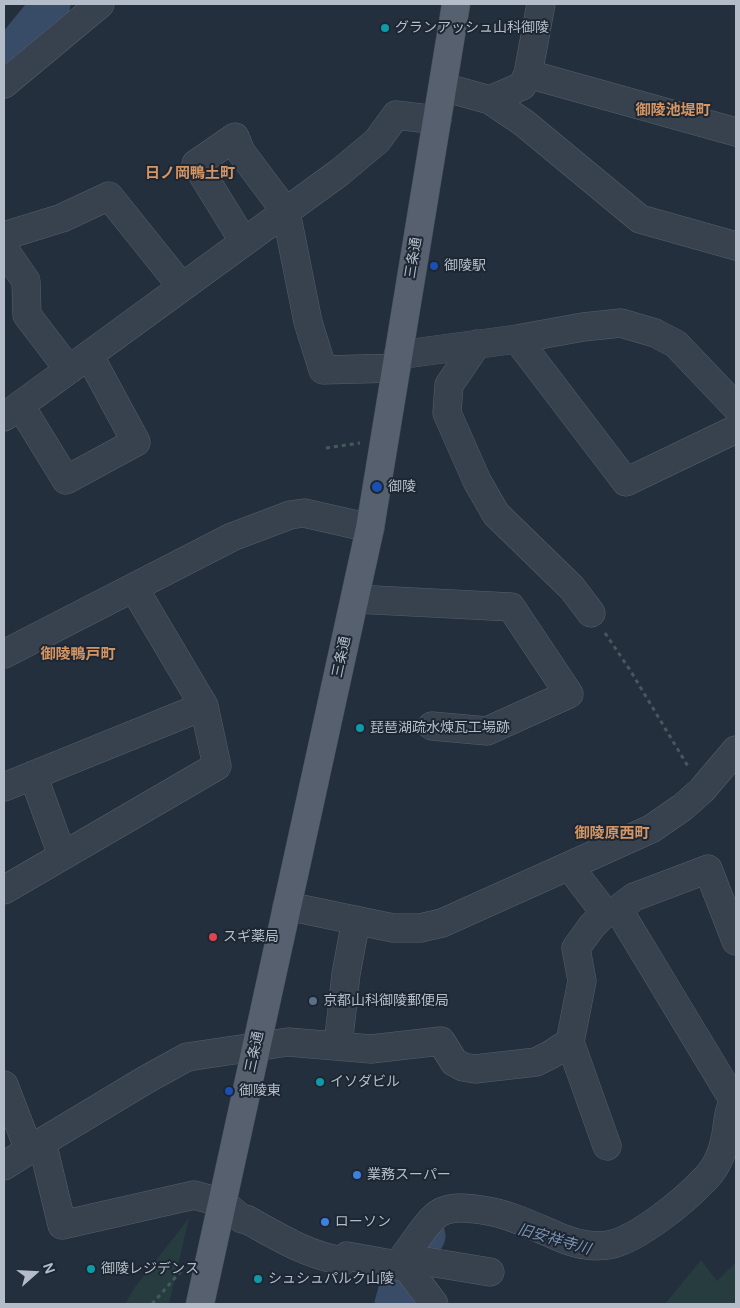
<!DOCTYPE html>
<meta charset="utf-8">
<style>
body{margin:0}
#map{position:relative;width:740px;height:1308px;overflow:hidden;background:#242f3e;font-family:"DM Sans",sans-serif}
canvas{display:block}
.frame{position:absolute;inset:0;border:5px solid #b4bcc9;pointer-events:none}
.north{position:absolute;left:10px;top:1248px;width:50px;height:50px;-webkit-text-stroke:4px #1d2633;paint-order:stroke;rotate:71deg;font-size:14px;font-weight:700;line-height:20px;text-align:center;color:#b4bcc9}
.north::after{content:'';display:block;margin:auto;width:18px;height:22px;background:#b4bcc9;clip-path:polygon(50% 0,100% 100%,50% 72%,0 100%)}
</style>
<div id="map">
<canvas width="740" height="1308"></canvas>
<div class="frame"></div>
<div class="north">N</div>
</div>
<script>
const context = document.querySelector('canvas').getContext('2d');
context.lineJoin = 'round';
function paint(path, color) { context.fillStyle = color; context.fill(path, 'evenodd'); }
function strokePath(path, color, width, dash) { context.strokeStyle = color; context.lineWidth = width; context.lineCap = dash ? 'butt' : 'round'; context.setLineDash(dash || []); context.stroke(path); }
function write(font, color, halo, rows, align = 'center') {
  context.font = font + ' "DM Sans","Noto Sans JP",sans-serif'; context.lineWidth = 4; context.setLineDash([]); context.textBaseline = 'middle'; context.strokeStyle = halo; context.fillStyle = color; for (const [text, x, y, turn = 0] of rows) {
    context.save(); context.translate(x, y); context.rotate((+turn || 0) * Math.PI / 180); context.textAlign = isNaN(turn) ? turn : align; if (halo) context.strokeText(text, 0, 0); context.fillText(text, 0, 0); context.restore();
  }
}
paint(new Path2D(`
 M189 1218 169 1304H125L135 1287Z
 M701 1260 717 1281 736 1262V1304H665Z`), '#263c3f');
strokePath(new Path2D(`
 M4 59 19 43 51 4
 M394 1304 405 1265 426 1236`), '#394c67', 39);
const minor = new Path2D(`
 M528 74 736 132
 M4 84 100 4
 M443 87 490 100 522 86 528 74 541 4
 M490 100 524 123 640 219 736 246
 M4 236 62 218 109 196 182 287
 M244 242 196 164 235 137 241 152 286 212 308 322 323 370 396 368
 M4 249 26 281 27 315 69 370
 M517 339 626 482 736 429
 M477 344 449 385 447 413 477 481 496 514 572 588 591 613
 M398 355 517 339 583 327 621 323 655 333 676 344 736 407
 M20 405 66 480 136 442 89 355
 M4 417 340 172 377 141 396 115 437 120
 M355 599 511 607 569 694 487 731 432 726
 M4 654 232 537 290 515 304 513 370 528
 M33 775 62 855
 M4 787 204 706
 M569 866 605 913
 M4 890 217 766 204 706 134 588
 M287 906 393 928H420L442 923 651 829 683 807 702 790 736 750
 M618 909 734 1101
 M338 1046 346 974 356 920
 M4 1085 29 1150
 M42 1142 62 1225 194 1195 223 1203 242 1219H246C278 1237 307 1255 343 1261L347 1256 397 1265 408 1269 434 1304
 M607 1146 570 1042 582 981 576 948 592 926 605 913 618 909 634 897 708 869 736 941
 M4 1166 29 1150 147 1079 187 1057 288 1042 371 1049 441 1041 454 1062 463 1067 475 1069 536 1062 550 1055 570 1042
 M408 1253 423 1261 490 1272
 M397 1265C410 1251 427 1219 441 1212 454 1206 468 1208 482 1210 511 1214 537 1228 564 1239 579 1245 598 1248 613 1244 641 1236 683 1202 703 1181 717 1168 723 1153 726 1134 728 1123 728 1108 736 1098`);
const major = new Path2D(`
 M200 1304 370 528 456 4`);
strokePath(minor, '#565f6c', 29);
strokePath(major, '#414a57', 29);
strokePath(new Path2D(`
 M326 448 360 443
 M605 633 630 670 689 768
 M152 1304 181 1271`), '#44595c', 3, [4, 4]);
strokePath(minor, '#38414e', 28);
strokePath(major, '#56606e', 28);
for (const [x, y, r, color] of [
 [385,28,5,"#0f9aa8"],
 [434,266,5,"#1a4fb4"],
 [377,487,6,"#1a4fb4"],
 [360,728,5,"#0f9aa8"],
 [213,937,5,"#e0444e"],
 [313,1001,5,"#5c6f8a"],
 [320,1082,5,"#0f9aa8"],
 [229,1091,5,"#1a4fb4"],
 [357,1175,5,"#3f7fe0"],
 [325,1222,5,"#3f7fe0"],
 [91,1269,5,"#0f9aa8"],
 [258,1279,5,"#0f9aa8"]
]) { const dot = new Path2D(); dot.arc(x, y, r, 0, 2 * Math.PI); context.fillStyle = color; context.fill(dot); strokePath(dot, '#1d2633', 2); }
write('14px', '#b4bcc9', '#1d2633', [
 ["グランアッシュ山科御陵",395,28],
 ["御陵駅",444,266],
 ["御陵",388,487],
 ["琵琶湖疏水煉瓦工場跡",370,728],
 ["スギ薬局",223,937],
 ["京都山科御陵郵便局",323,1001],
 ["イソダビル",330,1082],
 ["御陵東",239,1091],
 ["業務スーパー",367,1175],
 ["ローソン",335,1222],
 ["御陵レジデンス",101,1269],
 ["シュシュパルク山陵",268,1279]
], 'left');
write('14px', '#b4bcc9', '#1d2633', [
 ["三条通",414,258,-81],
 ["三条通",342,657,-78],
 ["三条通",255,1052,-78]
]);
write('bold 15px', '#d59563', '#1d2633', [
 ["御陵池堤町",673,111],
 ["日ノ岡鴨土町",190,174],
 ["御陵鴨戸町",78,655],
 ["御陵原西町",612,834]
]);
write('italic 15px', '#7c92b1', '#1d2633', [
 ["旧安祥寺川",554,1240,16]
]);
</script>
